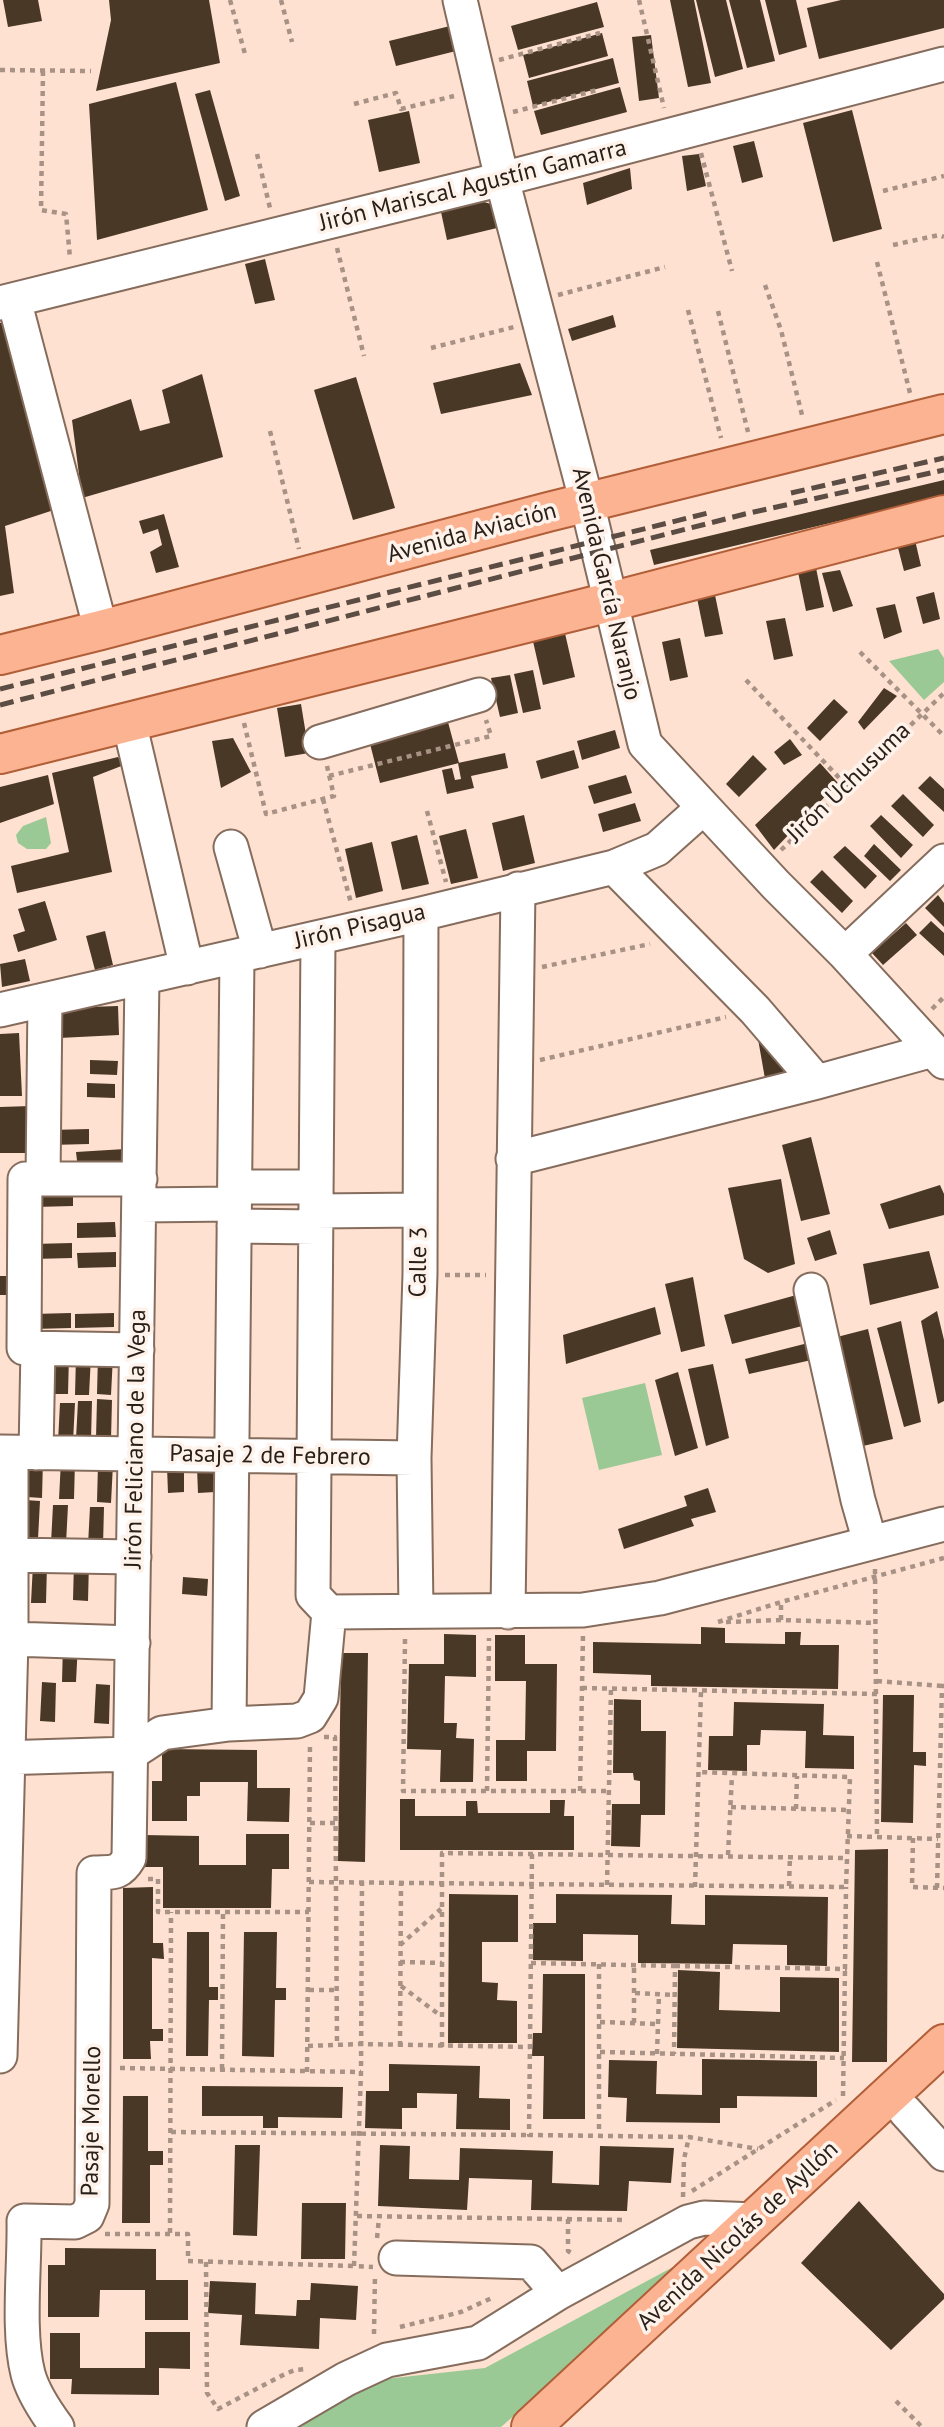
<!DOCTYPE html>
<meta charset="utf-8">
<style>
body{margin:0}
canvas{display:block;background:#fee1d0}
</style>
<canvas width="944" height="2427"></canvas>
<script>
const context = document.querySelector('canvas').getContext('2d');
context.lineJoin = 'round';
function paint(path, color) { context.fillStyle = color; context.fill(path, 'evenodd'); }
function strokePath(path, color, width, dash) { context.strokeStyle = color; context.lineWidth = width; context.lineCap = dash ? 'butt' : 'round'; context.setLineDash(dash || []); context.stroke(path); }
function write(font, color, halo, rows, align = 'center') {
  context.font = font + ' "PT Sans",sans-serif'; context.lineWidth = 7; context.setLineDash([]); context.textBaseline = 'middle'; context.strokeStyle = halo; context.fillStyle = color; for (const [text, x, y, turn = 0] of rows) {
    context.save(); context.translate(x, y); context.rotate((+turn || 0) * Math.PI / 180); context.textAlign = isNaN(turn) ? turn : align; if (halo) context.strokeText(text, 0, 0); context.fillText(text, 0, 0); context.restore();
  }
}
paint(new Path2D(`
 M938 649 944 658V682L924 700 889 661Z
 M46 817 51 843 46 849H27L18 843 16 835 23 826Z
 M645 1383 662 1455 599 1470 582 1398Z
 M673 2267 678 2273 501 2427H295L355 2389 385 2379 485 2368Z`), '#9bc996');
paint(new Path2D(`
 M3 0H38L42 21 8 27Z
 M109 0H209L220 63 96 91 111 20Z
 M670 0H694L711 83 688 87Z
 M696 0H726L743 69 715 77Z
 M729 0H760L775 61 747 68Z
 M765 0H796L807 47 779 55Z
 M841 0H944V28L819 59 807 8Z
 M597 2 604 27 518 50 511 26Z
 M450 26 456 51 396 66 389 41Z
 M602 33 608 56 529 78 523 55Z
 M651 35 659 98 639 101 632 37Z
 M613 58 619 83 533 106 527 81Z
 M176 82 208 210 97 240 89 104Z
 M620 87 627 112 541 135 534 111Z
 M210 90 240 196 225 201 195 94Z
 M852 110 882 229 833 242 803 123Z
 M409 111 420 163 379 172 368 120Z
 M754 141 763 177 742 183 733 146Z
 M699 154 706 186 687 191 682 156Z
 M630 168 632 189 587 205 583 183Z
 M484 202 491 204 497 228 447 240 441 212Z
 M265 259 275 300 255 304 245 264Z
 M613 315 616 327 572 341 568 329Z
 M18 318 66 506 5 526 14 593 0 596V323Z
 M520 363 532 395 441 414 433 383Z
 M202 374 223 457 82 498 72 420 131 399 140 431 170 423 162 390Z
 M356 377 395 508 353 520 314 390Z
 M944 480V496L654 565 650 550Z
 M164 514 179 567 156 573 150 552 162 545 158 529 143 534 139 521Z
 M915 540 921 566 904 571 897 544Z
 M816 568 824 607 806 611 798 572Z
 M840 570 853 606 833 612 822 573Z
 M934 592 940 619 923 624 916 597Z
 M715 595 723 634 705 637 697 598Z
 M895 604 902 632 884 639 876 608Z
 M785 618 793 656 774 660 766 621Z
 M564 629 575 677 543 685 532 637Z
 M680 638 688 677 670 681 662 642Z
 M533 670 541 709 523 713 514 674Z
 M510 675 518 713 500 717 491 678Z
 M884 688 897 696 864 730 858 722Z
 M834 699 848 712 820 741 807 728Z
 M301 704 309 753 285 757 277 708Z
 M445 711 459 763 380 783 367 732Z
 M615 730 620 748 582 760 577 741Z
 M233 738 251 772 221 788 212 741Z
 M790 739 802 755 784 765 774 752Z
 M574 750 579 768 541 779 536 761Z
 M505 753 508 768 471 776 474 788 447 794 442 770 452 768 455 780 461 779 458 763Z
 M753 755 767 769 739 797 726 784Z
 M118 757 124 765 93 777 112 872 17 893 11 866 69 852 52 773Z
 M820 763 838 783 774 850 755 825Z
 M48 775 54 804 0 823V787Z
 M626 775 632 793 594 804 588 786Z
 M930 776 944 789V812L918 788Z
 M903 794 934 825 923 837 891 806Z
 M635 803 641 821 603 832 598 814Z
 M524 815 535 863 503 871 492 823Z
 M881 815 913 845 901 858 870 826Z
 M466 829 478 878 451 884 439 836Z
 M417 835 429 884 402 890 391 842Z
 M372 842 383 891 356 898 345 849Z
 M874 844 901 870 890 881 864 856Z
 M845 846 877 876 865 889 833 857Z
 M822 870 853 901 842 913 810 882Z
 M938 895 944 903V927L925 908Z
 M45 901 57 940 18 952 13 935 25 931 18 909Z
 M931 921 944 933V956L919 933Z
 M906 923 917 935 883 965 872 953Z
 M105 931 113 965 95 970 86 936Z
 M25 959 30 981 2 987 0 964Z
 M118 1006 119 1035 59 1038 58 1008Z
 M755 1022 805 1077 767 1090Z
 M19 1033 22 1096H0V1034Z
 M90 1060 118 1061 117 1075 90 1074Z
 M87 1083 115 1084V1098L87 1097Z
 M31 1106 32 1153H0V1107Z
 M89 1129V1144L50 1145V1130Z
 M811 1137 830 1214 801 1221 782 1145Z
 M125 1149 127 1170 78 1169 76 1152Z
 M781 1179 795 1264 768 1273 744 1259 728 1188Z
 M940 1185 944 1194V1215L889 1229 880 1204Z
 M34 1192H73V1206L35 1207Z
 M115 1222 116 1237 77 1238V1223Z
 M830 1230 837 1254 815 1261 807 1238Z
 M72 1243V1258L33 1259V1244Z
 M929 1251 939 1288 870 1305 863 1264Z
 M116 1252V1267L78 1268 77 1253Z
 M0 1276H7V1295H0Z
 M693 1277 705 1346 681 1352 665 1284Z
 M800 1294 810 1324 732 1344 724 1315Z
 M655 1307 661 1334 566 1364 563 1335Z
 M937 1311 944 1340V1401L938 1404 921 1321Z
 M71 1313V1328L33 1329V1314Z
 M114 1313V1327L75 1328V1314Z
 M901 1321 921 1422 904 1427 877 1328Z
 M868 1329 893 1439 863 1446 837 1337Z
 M812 1342 816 1359 749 1374 745 1359Z
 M54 1355H69L68 1394H53Z
 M98 1355 113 1356 111 1395 97 1394Z
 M76 1356H91L89 1395H75Z
 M713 1364 729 1438 706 1446 688 1369Z
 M678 1372 698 1448 675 1456 655 1380Z
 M97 1399 112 1400 111 1439 96 1438Z
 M78 1401H92L91 1440 76 1439Z
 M60 1403H75L73 1442H58Z
 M28 1459H43L42 1498 27 1497Z
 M61 1460 75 1461 74 1499H59Z
 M98 1464H113L111 1503 97 1502Z
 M167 1467H184V1492L168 1493Z
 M214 1467 215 1492 198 1493 197 1468Z
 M708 1488 716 1512 691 1519 694 1526 624 1549 618 1529 687 1506 684 1496Z
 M25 1500 40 1501 38 1539H23Z
 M53 1505H68L66 1544 51 1543Z
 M90 1507H104L103 1546 88 1545Z
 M74 1562H89L88 1601 73 1600Z
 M33 1564 47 1565 46 1603H31Z
 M183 1577 208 1579 207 1596 182 1594Z
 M701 1627 725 1628V1643L785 1644V1632H801L800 1645H839L838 1689 651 1686V1675L593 1673V1642L701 1644Z
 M444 1634 476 1635V1677L445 1676 444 1723H457L456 1738 474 1739 473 1782H440L441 1750 407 1749 409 1664H444Z
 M495 1635H525V1664H557L556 1751H527V1781H496V1740H525L526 1681H495Z
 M63 1643H78L76 1682H62Z
 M341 1653H368L365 1862 338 1861Z
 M42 1682 56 1683 55 1722 40 1721Z
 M96 1684 110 1685 109 1724 94 1723Z
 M883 1695H914L913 1752H926V1766L914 1765 913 1823 881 1822Z
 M614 1699 641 1700V1731H666L665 1815H641L640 1847 611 1846 612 1804H640V1781L634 1780 633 1773H613Z
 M734 1702 824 1704 823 1735 854 1736V1769L805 1768 806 1731 761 1730 760 1745H747V1771L708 1770 709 1736H733Z
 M162 1749 257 1750V1788H290L289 1822 247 1821 248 1782H200V1796H187V1821H152V1781H162Z
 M400 1799H415V1816H466V1801H477L478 1813H550V1800H565L564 1816H574V1850H400Z
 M246 1834H289V1869H272L271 1908H163V1867H143V1835L199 1836V1865H246Z
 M888 1849 887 2062H852L855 1850Z
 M153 1887V1943H163L164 1959 152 1958V2029H163V2041H150L151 2059H123V1888Z
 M449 1894 518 1895V1942H482V1982L498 1983 497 2000 517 2001V2043H448Z
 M556 1894 672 1895 671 1924 705 1925V1895L828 1897 827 1966 787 1965V1945L733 1944 732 1964 638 1963V1935L583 1934V1961L533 1960V1923H556Z
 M187 1932H209V1987H218V2000H209L208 2056H186Z
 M244 1932H277L276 1988H286V2000H275L274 2057 242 2056Z
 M678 1970 720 1972 719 2010 780 2012V1977L839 1978V2052L677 2048Z
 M543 1974H585V2119H543L544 2056H532L533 2033H542Z
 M702 2059 817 2061V2097L737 2096V2108H720V2123L626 2122 627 2098 608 2097 609 2060 657 2061 656 2094 702 2095Z
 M389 2064 480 2066 479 2098 510 2099V2130L456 2129 457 2094 417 2093V2108H402V2129L365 2128 366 2091H389Z
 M202 2086 343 2087 342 2118 278 2117V2128H263V2116H202Z
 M123 2096H148V2151H163V2165H150V2223H122Z
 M235 2145H260L257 2236 233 2235Z
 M380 2145 410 2146 409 2179 459 2180 460 2148 553 2151 552 2183 599 2185 600 2146 674 2148 671 2183 629 2181 627 2211 531 2210 532 2180 469 2178 467 2210 378 2206Z
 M859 2201 944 2294V2299L891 2350 801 2263Z
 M302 2203H346L345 2259H301Z
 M65 2248 156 2249V2280H188V2320H145V2290H100L99 2317H48V2265H65Z
 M210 2281 256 2283 255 2314 296 2316 297 2300H310L311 2283 358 2286 356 2320 320 2318 319 2349 240 2345 242 2315 208 2313Z
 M145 2332H190V2369L159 2368V2395L71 2394 72 2379H50V2333H80V2368H145Z`), '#4a3826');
const minor = new Path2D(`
 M460 0 502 179 587 503 645 744 776 885 845 954 944 1062
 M14 300 101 630
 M0 303 502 179 944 64
 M129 722 187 968
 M320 742 479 695
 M231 847 260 951
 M614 867 755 1010 817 1082
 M318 938 313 1595 329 1612
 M845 954 944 861
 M0 1010 421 914 614 867 657 849 703 808
 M513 1159 817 1082 933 1050
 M43 1179 45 1000
 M235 1187H316
 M140 1205 234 1204
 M316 1211 420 1210
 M234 1226 316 1227
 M811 1290 858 1500 870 1542
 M137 1350 24 1348 25 1179H140
 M0 1452 414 1458
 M36 1453 38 1348
 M11 1555 134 1557
 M416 1611 414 1458 420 1274 421 914
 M329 1612 583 1610 660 1598 944 1524
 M508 1612 518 889
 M11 1639 133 1643
 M229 1724 237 956
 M0 1758 130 1754 162 1733 229 1724 297 1721 310 1716 321 1698 329 1612
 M0 2056 11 1639V1453
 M905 2111 944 2154
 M396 2258 531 2262 558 2293
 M57 2427C46 2412 33 2393 28 2374 17 2331 25 2266 24 2221L75 2222 87 2216 92 2204 94 1873C112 1872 119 1875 129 1858L142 978
 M264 2427 346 2379 387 2360 478 2343 558 2293 688 2222 704 2218 756 2220`);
const major = new Path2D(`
 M0 655 101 630 548 512 944 414
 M0 754 610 602 944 515
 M531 2427 944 2044`);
strokePath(minor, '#856c5d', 37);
strokePath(major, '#b15f39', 42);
strokePath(new Path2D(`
 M230 0 245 54
 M281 0 292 42
 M639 0 664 108
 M499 60 600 33
 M0 70 91 71
 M43 71 41 210 66 214 70 258
 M354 104 396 93 401 109 454 96
 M513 112 597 90
 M701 153 732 271
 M257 154 270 208
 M883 191 944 176
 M893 245 939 235 944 237
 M337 248 364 356
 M877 262 910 393
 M765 285 781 330 803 419
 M558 295 665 267
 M688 310 721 438
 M718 311 748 432
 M431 348 514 327
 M270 431 299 549
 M860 652 944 736
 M746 680 846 785
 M244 723 266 814 334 796 327 766
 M329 776 491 736 486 720
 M323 799 351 903
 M427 811 446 882
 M781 850 944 693
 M542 967 650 944
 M932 1009 944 997
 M540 1060 726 1017
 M445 1275H486
 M875 1569 877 1838
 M781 1620V1602
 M718 1622 781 1602 944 1558
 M726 1622 781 1620 876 1623
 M405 1639 403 1791H608
 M877 1681 942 1686
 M582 1688 877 1694
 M324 1737H335L337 2046
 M487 1791 489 1638
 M580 1791 583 1635
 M731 1807 848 1810
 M796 1809 797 1776
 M310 1823H336
 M847 1836 938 1839
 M913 1838 912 1887 944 1888
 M532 1854 529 2135 689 2137 758 2149
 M728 1855 732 1775
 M148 1879H158V1912H309
 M362 1881 361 2072 354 2266 373 2267
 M309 1882 846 1887 850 1777 698 1772
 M607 1885 611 1688
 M789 1886 790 1856
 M695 1887 701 1691
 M937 1888 942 1686H944
 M400 1945 441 1909
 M400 1962 442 1963
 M531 1963 675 1966 674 2054
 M599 1964V2134
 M675 1966 845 1969 846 1887
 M401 1986 441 2016
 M309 1990H336
 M635 1993 675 1995
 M600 2022 657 2024
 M634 2023V1965
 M308 2046 360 2044 530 2047
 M400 2046 401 1883
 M442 2047V1853L847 1858
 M600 2052 844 2058
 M657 2054 659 1994
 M120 2068 361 2072
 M222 2069 223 1912
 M307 2072 310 1743
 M843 2096 845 1969
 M171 2132 529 2135
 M692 2191 836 2100
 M683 2197 684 2159 689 2137
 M357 2216 627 2220
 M568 2219V2251L573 2254
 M170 2233 171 1912
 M105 2234H188V2261L354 2266
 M377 2238 379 2218
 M206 2262 207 2393 218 2409 285 2374 295 2370 307 2369
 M400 2327 461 2312 494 2297
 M374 2334 375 2274
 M896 2401 922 2427`), '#a89286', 4.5, [5, 5]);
strokePath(minor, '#fff', 33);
strokePath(major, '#fcb392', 38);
strokePath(new Path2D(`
 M791 493 944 458
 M0 689 712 512
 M0 705 745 514 944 470`), '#5c4d44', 5, [14, 7]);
write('24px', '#2a201a', '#fef2eb', [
 ["Jirón Mariscal Agustín Gamarra",473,186,-14],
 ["Avenida Aviación",472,533,-15],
 ["Avenida García Naranjo",606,584,77],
 ["Jirón Uchusuma",849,783,-44],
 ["Jirón Pisagua",360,927,-13],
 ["Calle 3",419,1262,-89],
 ["Jirón Feliciano de la Vega",136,1439,-89],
 ["Pasaje 2 de Febrero",270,1456,1],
 ["Pasaje Morello",92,2121,-89],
 ["Avenida Nicolás de Ayllón",738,2236,-43]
]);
</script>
